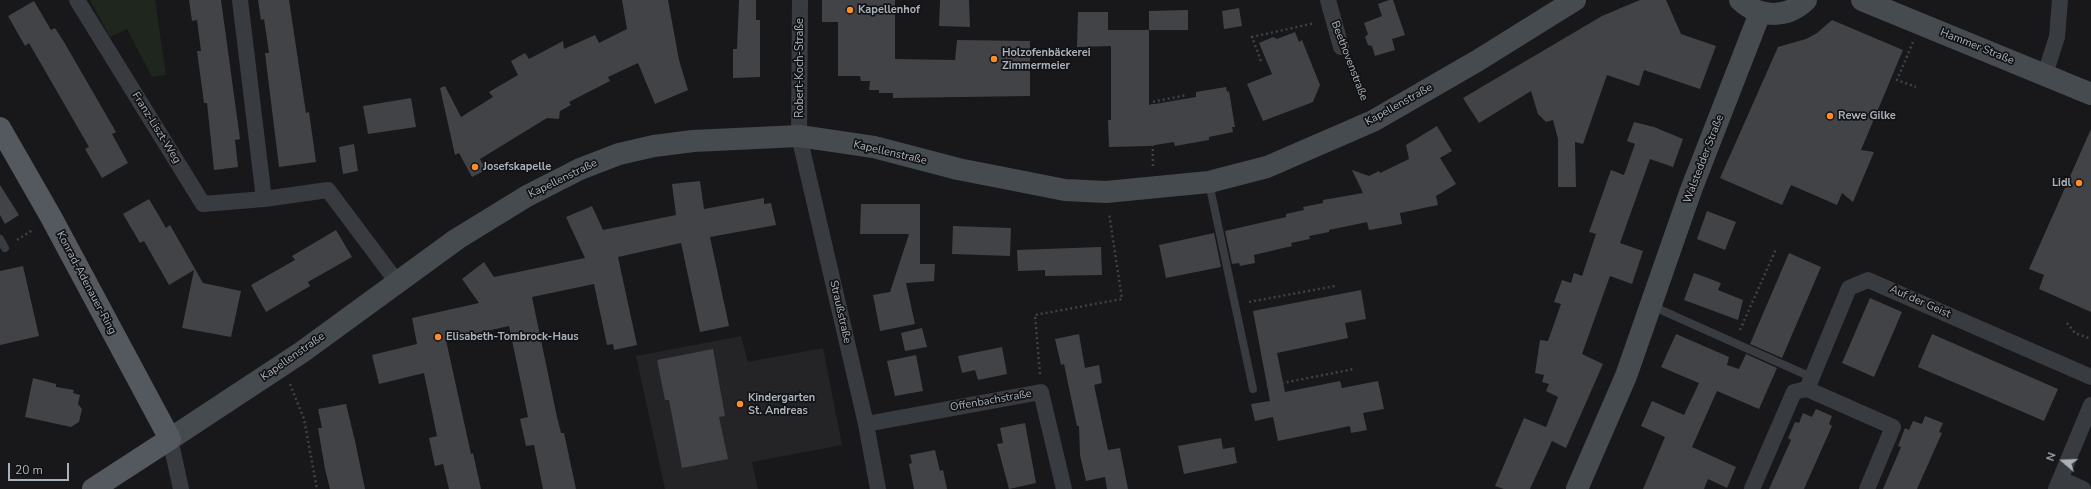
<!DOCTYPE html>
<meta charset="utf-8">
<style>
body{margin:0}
#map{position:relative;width:2091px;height:489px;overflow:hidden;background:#18181a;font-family:"Nunito Sans",sans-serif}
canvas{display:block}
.north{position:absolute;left:2043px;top:441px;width:40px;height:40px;-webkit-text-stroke:3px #131315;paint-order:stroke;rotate:289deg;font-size:11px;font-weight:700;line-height:16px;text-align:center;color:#a9b2bb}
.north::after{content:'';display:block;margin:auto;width:14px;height:18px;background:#a9b2bb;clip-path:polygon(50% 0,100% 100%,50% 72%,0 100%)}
.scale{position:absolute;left:8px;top:463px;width:61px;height:18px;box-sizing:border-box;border:2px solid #a9b2bb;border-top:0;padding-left:5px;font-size:12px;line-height:14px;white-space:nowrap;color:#a9b2bb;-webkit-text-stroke:3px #131315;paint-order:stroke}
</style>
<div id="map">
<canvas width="2091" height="489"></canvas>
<div class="north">N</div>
<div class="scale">20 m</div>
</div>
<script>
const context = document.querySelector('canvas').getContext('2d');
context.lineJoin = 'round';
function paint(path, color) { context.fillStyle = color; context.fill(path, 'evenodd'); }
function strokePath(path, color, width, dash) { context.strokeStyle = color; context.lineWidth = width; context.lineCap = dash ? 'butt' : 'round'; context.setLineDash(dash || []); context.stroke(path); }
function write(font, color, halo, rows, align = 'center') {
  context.font = font + ' "Nunito Sans",sans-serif'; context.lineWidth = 3.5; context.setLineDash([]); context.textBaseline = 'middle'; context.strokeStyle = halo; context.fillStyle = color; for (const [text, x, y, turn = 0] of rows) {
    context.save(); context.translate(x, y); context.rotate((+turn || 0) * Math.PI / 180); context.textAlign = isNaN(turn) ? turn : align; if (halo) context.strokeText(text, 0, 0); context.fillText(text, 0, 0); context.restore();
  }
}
paint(new Path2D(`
 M741 336 748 362 823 348 842 445 752 462 758 489H665L636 356Z`), '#242427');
paint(new Path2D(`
 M90 0H155L166 75 152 77 127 29 110 37Z`), '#1e261d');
paint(new Path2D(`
 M189 0H221L240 139 235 140 238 167 214 170 207 103H204L197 51H201L197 20 192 21Z
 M258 0H289L306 113 309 112 316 162 279 167 265 53H269L264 19 261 20Z
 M622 0H668L679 60 688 90 655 104 638 63 608 77 610 81 569 102 571 105 560 111 559 119 547 118 480 159 486 170 472 177 459 153 455 155 440 88 445 86 461 117 493 97 489 92 518 75 511 61 525 53 529 59 563 41 564 49 595 35 599 43 627 29Z
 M739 0H756V20H760V77L733 78V49H737Z
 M822 0H895V59L955 60 957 40 1030 41V96L893 98V93H879V90H869L870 81H861L860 76H838V22H822Z
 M940 0H969L970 27 939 26Z
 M1389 0H1393L1405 35 1392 39 1395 50 1375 56 1372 46 1368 45 1365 37 1368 34 1364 23 1382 16 1378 4Z
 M1640 0H1666L1681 34 1716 46 1700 89 1644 70 1639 86 1607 75 1583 144 1575 142 1576 187H1558V139L1553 120 1546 122 1538 114 1531 91 1479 123 1463 98 1602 16Z
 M34 1 51 30 55 28 64 42 116 132 112 134 128 163 102 178 85 149 89 147 29 43 25 46 8 16Z
 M1239 8 1242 26 1224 29 1222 11Z
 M1188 10V30H1149V11Z
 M1078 12H1108V30H1149V105L1196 97V92L1226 87 1227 92 1229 91 1235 127H1232L1233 132 1209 137V140L1175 146 1174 142 1149 146 1109 147 1108 120H1111V46L1077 47Z
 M1832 20 1903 50 1861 150 1874 152 1853 202 1842 193 1837 205 1791 185 1782 205 1720 178 1778 47 1806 39 1817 33Z
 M1295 32 1299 42 1302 40 1320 85 1313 102 1263 121 1247 84 1272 74 1259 43 1273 37 1277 39Z
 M411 98 416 127 368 134 363 106Z
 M1634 122 1654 127 1683 139 1673 167 1650 159 1620 243 1643 251 1632 284 1610 276 1582 354 1603 364 1566 448 1552 441 1530 489H1504L1495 486 1524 418 1546 427 1558 397 1546 391 1549 384 1542 382 1544 375 1535 373 1540 340 1548 341 1561 304 1554 302 1562 280 1571 283 1574 273 1582 276 1596 234 1589 232 1611 170 1624 175 1635 144 1627 141Z
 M1437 126 1452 151 1440 158 1456 184 1436 196 1438 205 1400 213 1402 224 1369 230 1367 222 1329 230V232L1309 236 1310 239 1291 243 1292 246 1254 255 1255 263 1240 266 1239 263 1232 264 1225 231 1286 217V214L1304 210 1303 207 1323 203V200L1363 193 1352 170 1369 176 1379 171 1380 173 1409 159 1406 145Z
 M2091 129V312L2039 289 2044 275 2029 269Z
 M354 144 358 171 343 174 339 147Z
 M700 181 704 209 764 198V204L771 203 776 225 710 237 729 326 700 332 681 243 618 257 637 345 614 350 613 344 607 345 594 284 532 297 557 417 561 433H564L576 489H543L534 445 526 446 520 419 528 417 509 326 446 340 471 454 473 453 481 489H449L443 464 435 466 429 438 437 436 424 373 379 384 372 355 417 344 412 318 479 303 462 279 484 262 494 277 585 258 566 217 592 206 603 230 676 215 672 184Z
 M0 185 19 215 5 224 0 215Z
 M149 199 166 228 170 225 203 283 241 291 231 337 182 328 194 270 169 285 144 241 140 243 123 214Z
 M861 204H920V264H935L934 281 906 283 915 324 880 331 873 295 890 292 909 234H860Z
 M1707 211 1736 222 1725 250 1697 239Z
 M953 226 1011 228 1010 256 952 254Z
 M336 230 352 257 308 282 310 286 266 312 251 285 295 260 292 256Z
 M1214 233 1221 267 1166 278 1159 245Z
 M1101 247 1102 275 1045 276V270L1018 271 1017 250Z
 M1789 253 1821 267 1782 358 1750 344Z
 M23 266 39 336 0 345V271Z
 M1694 273 1721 283 1718 290 1743 300 1738 320 1684 300Z
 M1361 290 1366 319 1345 323 1348 338 1277 353 1285 392 1340 381 1342 388 1378 381 1384 409 1363 413 1367 430 1351 433 1350 426 1278 441 1273 417 1255 421 1251 404 1270 401 1253 311Z
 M1870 298 1902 312 1874 377 1842 363Z
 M922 328 927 347 905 351 901 333Z
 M1079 334 1085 368 1099 365 1102 383 1094 385 1108 450 1120 448 1128 489H1107L1105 477 1086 481 1080 455 1079 426H1077L1064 364 1061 365 1055 339Z
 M1676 334 1729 357 1727 365 1739 369 1746 354 1777 368 1759 409 1717 391 1692 447 1736 467 1727 488 1708 479 1704 489H1643L1665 437 1641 426 1652 401 1684 415 1699 383 1661 367Z
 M1932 334 2058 389 2044 421 1918 367Z
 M1002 347 1007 374 978 380 975 370 962 373 958 356Z
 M713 349 725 416 719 417 728 459 682 468 669 400H665L657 360Z
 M916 355 923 391 895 396 887 361Z
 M33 378 56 384V387L74 390 73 393 80 395 78 404 82 409 79 422 71 427 25 417Z
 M346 404 355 441 365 489H330L325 469 318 428H322L318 409Z
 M1816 409 1832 416 1829 424 1832 426 1804 489H1769L1791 440 1788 438 1795 422 1799 423 1803 413 1812 417Z
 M1925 416 1943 423 1939 432 1942 433 1917 489H1883L1901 447 1898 446 1905 428 1909 430 1913 421 1922 424Z
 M1025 423 1036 483 1009 489 997 444 1003 443 1000 428Z
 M1221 438 1223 449 1234 447 1237 463 1184 474 1178 446Z
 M935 450 940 471 943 470 947 489H914L909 464 912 463 910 455Z`), '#424347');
strokePath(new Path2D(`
 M1913 42 1897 80 1916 87
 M1261 61 1252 37 1315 23
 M1348 62 1365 102
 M1153 166 1152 102 1187 95
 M17 240 34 229
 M1249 302 1335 286
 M2067 323 2075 333 2091 339
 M1740 330 1776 249
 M1040 374 1035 315 1122 299 1109 213
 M290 384 304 419 317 489
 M1267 386 1354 369`), '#3e4247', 2.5, [2, 3]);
strokePath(new Path2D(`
 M1209 183 1253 389
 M0 239 5 248
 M1652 306 1811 377`), '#383b3f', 8);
strokePath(new Path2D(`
 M77 0 203 204 264 199 328 190 397 282
 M240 0 264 199
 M800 0 799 136 866 424 878 489
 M1328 0 1341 47
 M2045 74 2057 37 2060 0
 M1807 389 1849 288 1868 280 2091 377
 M866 424 1041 392 1064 489
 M170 439 181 489
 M2061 479 2083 489
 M1752 489 1794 392 1807 389 1893 427 1867 489
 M2056 489 2091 405`), '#383b3f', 16);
strokePath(new Path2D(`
 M1740 0C1759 18 1787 19 1806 0
 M1862 0 2091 94
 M170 439 302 352 457 239 527 196 580 169 619 154 654 146 693 141 799 136 874 147 958 169 1065 190 1106 192 1209 182 1267 167 1373 121 1477 61 1575 0
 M1577 489 1626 376 1691 190 1760 13`), '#464b50', 22);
strokePath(new Path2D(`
 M0 128 51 217 170 439 93 489`), '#54595f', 22);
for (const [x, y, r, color] of [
 [850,10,4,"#ff8b2b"],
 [994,59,4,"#ff8b2b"],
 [1830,116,4,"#ff8b2b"],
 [475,167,4,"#ff8b2b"],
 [2079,183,4,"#ff8b2b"],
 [438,337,4,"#ff8b2b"],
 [740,404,4,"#ff8b2b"]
]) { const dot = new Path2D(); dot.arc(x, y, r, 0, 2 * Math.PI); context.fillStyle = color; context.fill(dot); strokePath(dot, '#131315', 1.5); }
write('bold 11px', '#a9b2bb', '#131315', [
 ["Kapellenhof",858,10],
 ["Holzofenbäckerei",1002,53],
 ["Zimmermeier",1002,66],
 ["Rewe Gilke",1838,116],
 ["Josefskapelle",483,167],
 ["Lidl",2071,183,"right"],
 ["Elisabeth-Tombrock-Haus",446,337],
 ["Kindergarten",748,398],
 ["St. Andreas",748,411]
], 'left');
write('11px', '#a9b2bb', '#131315', [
 ["Hammer Straße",1977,47,22],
 ["Beethovenstraße",1349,61,69],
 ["Robert-Koch-Straße",800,68,-90],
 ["Kapellenstraße",1399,105,-29],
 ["Franz-Liszt-Weg",156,128,58],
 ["Kapellenstraße",890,153,13],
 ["Walstedder Straße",1704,159,-69],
 ["Kapellenstraße",563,179,-26],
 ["Konrad-Adenauer-Ring",86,283,62],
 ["Auf der Geist",1920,302,24],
 ["Straußstraße",840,312,77],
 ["Kapellenstraße",293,357,-35],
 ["Offenbachstraße",991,401,-10]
]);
</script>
